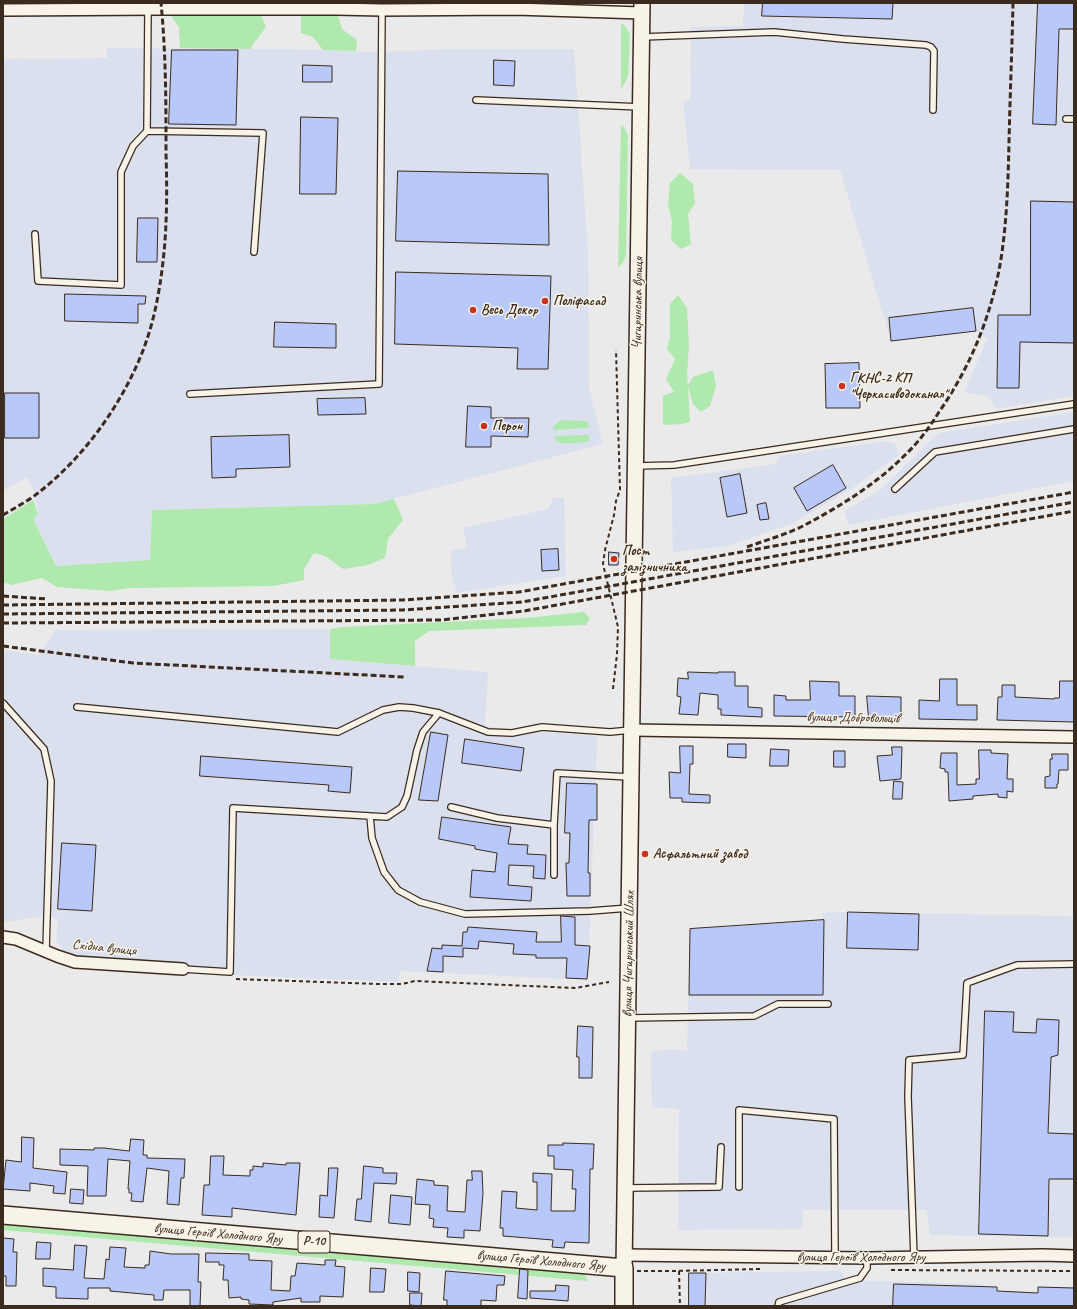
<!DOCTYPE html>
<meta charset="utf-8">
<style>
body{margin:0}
#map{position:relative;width:1077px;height:1309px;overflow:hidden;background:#eaeaeb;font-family:Caveat,sans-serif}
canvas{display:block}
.frame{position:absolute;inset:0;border:4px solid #3b2a1e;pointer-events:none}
</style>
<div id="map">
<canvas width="1077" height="1309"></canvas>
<div class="frame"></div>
</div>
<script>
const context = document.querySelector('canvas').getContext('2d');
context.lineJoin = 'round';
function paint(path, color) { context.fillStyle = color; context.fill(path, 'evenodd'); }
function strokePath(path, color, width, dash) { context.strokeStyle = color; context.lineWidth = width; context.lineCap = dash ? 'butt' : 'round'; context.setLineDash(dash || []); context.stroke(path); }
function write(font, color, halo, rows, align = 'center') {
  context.font = font + ' Caveat,sans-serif'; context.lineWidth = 3; context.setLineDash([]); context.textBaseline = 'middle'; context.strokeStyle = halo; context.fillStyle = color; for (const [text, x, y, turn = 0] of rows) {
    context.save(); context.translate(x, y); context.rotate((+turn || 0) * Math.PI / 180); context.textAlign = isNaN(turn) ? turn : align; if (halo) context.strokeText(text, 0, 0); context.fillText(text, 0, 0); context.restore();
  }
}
paint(new Path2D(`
 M744 3H1074V396L996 409 988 396 964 392 987 339 976 331 891 341 840 170 690 169 683 100 690 101 691 27 743 26Z
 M106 48 291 49 378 52 447 49H574L588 253 589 387 603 444 374 504 152 510 150 560 56 566 33 519 38 514 35 493 27 477 3 491V59L107 58Z
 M1074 412V481L849 525 844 511 879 491 939 433Z
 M886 441 896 444 899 455 851 489 791 524 728 546 673 552 671 478 776 464 779 456Z
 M553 498H564L566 576 456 593 452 577 451 550 467 548 463 528 548 509Z
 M329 629 330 659 488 672 485 727 597 736 588 980 400 971 399 982 184 973 183 963 158 960 70 957 56 941 58 919 39 917 3 922V650L39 655 55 630Z
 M848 912 1074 916V1237L930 1235 927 1210H803L802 1229 678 1230 679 1109 652 1107 651 1052 670 1049 687 1051 690 929 823 920 822 913Z
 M841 1271 845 1280 983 1284V1306H689V1273Z`), '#dbe0ef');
paint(new Path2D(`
 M166 3H261L259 9 266 27 250 49 180 48 179 27 166 9Z
 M301 9H336L342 29 357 40 356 51 323 50 313 37 301 33Z
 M621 23 626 27 630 35 628 76 621 90Z
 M621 125 624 127 628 136 626 256 622 264 618 267Z
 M680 173 693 184 695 203 688 214 691 244 681 249 671 240 672 221 668 205 670 183Z
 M678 295 687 308 689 346 687 374 688 385 693 377 713 370 716 386 710 406 701 412 693 404 688 387 690 422 681 424 663 425V396L674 392 666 379 675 359 667 349 670 336V304Z
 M560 420 587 421 589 425V427L586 428 553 430 554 426Z
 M586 435H589V441C583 443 567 444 561 443 557 442 555 439 554 436Z
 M394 499 403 520 388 539 385 558 368 565 343 569 325 556 314 553 304 569V580L274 586 131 588 110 591 57 587 42 578 11 585 3 582V519L33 500 38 514 33 519 56 566 150 560 152 510 374 504Z
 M584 612 590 618 586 625 429 631 415 641V666L330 659V629L343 627 526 618Z
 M3 1221 584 1273 588 1281 3 1230Z`), '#b0e9ad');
const building = new Path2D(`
 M763 3H893L892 19 762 16Z
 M1038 3H1074V29H1059L1056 125 1033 124Z
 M172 50H238L236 125 169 124Z
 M494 60 515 61 514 86 494 85Z
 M303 65 332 66V82H303Z
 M301 117 338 118 336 194H300Z
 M398 171 548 174 549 245 396 241Z
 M1031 201 1074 202V343L1020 342 1019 388H997L998 315H1030Z
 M138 218H158L157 262H137Z
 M396 272 551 276 548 369H517L518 348 395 344Z
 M65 294 146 296 145 304H138V323L65 321Z
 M973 308 976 331 891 341 889 318Z
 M275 322 336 324V348L274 347Z
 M859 363 860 408H826L825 364Z
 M5 393H39V438H5Z
 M365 398 366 414 318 415 317 399Z
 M468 406 491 407V418H529L528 437 491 436V447H466Z
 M289 435 290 467 236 469V477L212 478 211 437Z
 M833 465 846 488 807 511 794 488Z
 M740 474 747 513 727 517 720 478Z
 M766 503 769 519 760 520 757 505Z
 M558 549 559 570 542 571 541 550Z
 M609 552 619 553 618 565H609Z
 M688 672 718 673V672H735V686H748V707L762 708V717L721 715V709H718V695L700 693 698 715 679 714 681 697 677 696 678 678 688 679Z
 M940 679H957V705H977V720L919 719V700L939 701Z
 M810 681 839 682V696H855V717L774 716V695L786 696V700H810Z
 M1060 681H1074V722L997 720 998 697H1002V685H1015V697L1054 699V698H1059Z
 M867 696 901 697V719L869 718Z
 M431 732 448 735 438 801 419 800Z
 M465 739 524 748 521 771 462 763Z
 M728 744H746V758L728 757Z
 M680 746H693V764H690L689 794 710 795V803L682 802V798H670L669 772 680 773Z
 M892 747H902L901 779 880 781 877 756 892 755Z
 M771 749 789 750 788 766H770Z
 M979 750H991V753L1008 754 1007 779H1013V792L1007 791V798L998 797V794L973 796V799L949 801 948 772H945V769L940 768 941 753H957V785L976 784V779H979Z
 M834 751H845V767H834Z
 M1052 754H1068V770H1059L1058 784H1057V788H1045V777L1050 776V759H1052Z
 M201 756 352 767 350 793 328 791 329 785 200 776Z
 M894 781 903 782 902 799H893Z
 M567 783 597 784V820H589L588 873H590V896H567L566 863H569L570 833H565Z
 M442 817 511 827 508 844 528 845 527 854 546 855 545 879 533 878 534 866 509 865 508 885 532 887 531 901 470 897 472 870 495 872 497 853 475 849V846L439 839Z
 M62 843 96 845 92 911 58 909Z
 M848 912 919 914 918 950 847 948Z
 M561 916 575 917V945L590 946 587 979 566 978 567 958H536V955L513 954 514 944 479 941 478 949 463 948V957L443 956V972L427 971 432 948 442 949V945L462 946 463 932H467L468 927 537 932 536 942H561Z
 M824 920 823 995H689L690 929Z
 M985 1011 1014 1012 1013 1032 1036 1033 1037 1019 1059 1020 1058 1055 1051 1057 1048 1133 1074 1134V1179H1049L1048 1236 979 1234Z
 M578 1026 593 1027 592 1078H579V1057H577Z
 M22 1137 34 1138 33 1168 67 1172 65 1194 53 1193 54 1186 30 1183V1191L3 1189 6 1160 21 1162Z
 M131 1139 144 1140 143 1155H147V1158L185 1159 184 1178H181L179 1205 167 1204 169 1171 147 1168 143 1202 131 1201 132 1193H129V1189H128L130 1161 108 1159 106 1196H87L88 1166 60 1165V1149L94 1150V1148H104L129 1151Z
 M563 1143 594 1144 593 1169H590L589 1243 565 1242 564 1248 552 1247 553 1240 503 1236V1228H500L502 1191 517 1192 516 1208 537 1210V1182H533V1173L552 1174 551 1211H575L576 1189H572L573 1170 554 1169V1156H548V1145H563Z
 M211 1156H224L223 1175 250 1176V1170H253V1166L263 1167V1163L286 1165V1163H300L296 1215 232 1208V1217L202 1215 204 1185H209Z
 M364 1166 383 1168V1173H397L396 1184 374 1183 371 1222 355 1220 357 1199H361Z
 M329 1168H338L334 1218 319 1217 320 1195 327 1196Z
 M472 1171H482L483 1193 480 1231 464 1230V1238L447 1237 448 1228 433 1227 434 1219 429 1218 430 1205 415 1204 417 1179 434 1181V1185L448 1186 447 1211 465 1212 467 1180H472Z
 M71 1189 84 1190 83 1204 70 1203Z
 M391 1195 412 1197 410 1225 389 1223Z
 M3 1238 14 1239 13 1252H17L16 1286H6V1276H3Z
 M37 1242 51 1243 50 1259H36Z
 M75 1245 87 1246 84 1278 104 1279 106 1259 109 1260 110 1247 126 1248 124 1267 145 1268V1265H149L150 1251 171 1254H199L198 1282H201L200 1306H190V1290H164L163 1300H154V1295L110 1291V1288H88V1299L56 1298V1287L43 1286V1268L73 1270Z
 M206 1253 249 1254V1260L272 1261 271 1290 290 1291 291 1276H295L297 1263 325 1265V1260H336L335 1266 345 1267 343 1297 320 1296V1302H301V1298L273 1302V1305L249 1304V1300L241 1299V1297L229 1298 228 1280H223L224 1265H219V1262H206Z
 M371 1268 386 1269 384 1292H370Z
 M520 1269 528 1270 527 1299 518 1298Z
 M446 1271 505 1276 504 1285H497L496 1301 481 1300V1306H447V1300H444Z
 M408 1272 420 1273 419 1292 408 1291Z
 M689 1273H706L705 1306H689Z
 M894 1284 997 1287V1291L1038 1293V1287L1074 1288V1306H893Z
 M556 1285 569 1286 568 1301 530 1298V1291H555Z
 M410 1293H422L421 1306 410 1305Z`);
paint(building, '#b8c8f8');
strokePath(building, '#3b2a1e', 1);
const lane = new Path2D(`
 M148 9 147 131 263 133 254 252
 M642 37 774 32 843 39 926 45 931 47 934 51 933 110
 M476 100 641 107
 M1066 119H1074
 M35 234 38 281 121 285V172L133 146 147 131
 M190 394 379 384 382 10
 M636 466 674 465 1074 404
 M895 489 935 452 1074 429
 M3 703 44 749 51 781 46 951
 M77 707 338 732 383 710 399 707 413 708 439 713 488 732 512 733 542 727 610 732 631 730
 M451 807 497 818 554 825 557 773 629 777
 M370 816 372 838 384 872 398 890 420 902 465 914 590 911 629 908
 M554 825V875
 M183 969 230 972 233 808 387 817 402 807 407 796 417 750 423 732 439 713
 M628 1018 754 1016 778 1004H828
 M739 1187V1110L834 1119 835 1257
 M625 1188 719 1187 721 1147
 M914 1257 908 1097 909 1060 963 1055 967 983 1017 965 1074 964
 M778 1306 779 1302 860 1278 867 1268V1258`);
const street = new Path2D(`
 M3 10 161 9H336L382 10 515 9 642 13
 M632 730 1074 737
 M3 937 16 939 57 956 75 962 183 969
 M624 1255 867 1258 1043 1255 1074 1256`);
const secondary = new Path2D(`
 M624 1268 642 3`);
const primary = new Path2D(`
 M3 1215 624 1268V1306`);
strokePath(lane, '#3b2a1e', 8);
strokePath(street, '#3b2a1e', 14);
strokePath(secondary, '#3b2a1e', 18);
strokePath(primary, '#3b2a1e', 20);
strokePath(new Path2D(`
 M613 689 617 654 618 627 603 564 605 550 614 515 616 501 620 490 616 350
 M236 979 378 984H402L415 981 575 988 609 982
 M891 1270 1074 1271
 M637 1271H673L761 1269
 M679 1271 680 1306`), '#3b2a1e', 2, [4, 3]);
strokePath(lane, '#f7f3e8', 5.5);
strokePath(street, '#f7f3e8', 11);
strokePath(secondary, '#f7f3e8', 15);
strokePath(primary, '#f7f3e8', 17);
strokePath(new Path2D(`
 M3 515C13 509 24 503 34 496 81 461 120 408 142 353 156 318 162 278 165 241 167 212 167 183 166 154 166 103 166 54 161 3
 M747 547C766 540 785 535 803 526 839 507 875 485 904 456 918 443 929 428 939 412 971 366 992 314 1001 259 1007 220 1008 182 1009 143 1010 96 1012 50 1013 3
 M3 596 47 599
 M3 605 403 600 519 592 1074 492
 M3 614 403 610 522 602 1074 502
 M3 623 441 620 524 611 1074 511
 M3 646 133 663 404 677`), '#3b2a1e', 3, [6, 3]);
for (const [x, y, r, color] of [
 [545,301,4,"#c8321e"],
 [473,310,4,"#c8321e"],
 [842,386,4,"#c8321e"],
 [484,426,4,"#c8321e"],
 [614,559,4,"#c8321e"],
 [645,854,4,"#c8321e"]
]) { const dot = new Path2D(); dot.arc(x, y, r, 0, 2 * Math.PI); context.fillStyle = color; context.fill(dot); strokePath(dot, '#f7f3e8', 1.5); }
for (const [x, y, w] of [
 [314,1242,32]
]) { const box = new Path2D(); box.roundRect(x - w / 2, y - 11, w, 22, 3); context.fillStyle = '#f7f3e8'; context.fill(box); strokePath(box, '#3b2a1e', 1); }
write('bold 13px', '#3b2a1e', null, [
 ["Р-10",314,1242]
]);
write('bold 14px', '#3b2a1e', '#f7f3e8', [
 ["Поліфасад",553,301],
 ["Весь Декор",481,310],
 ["ГКНС-2 КП",850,378],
 ["\"Черкасиводоканал\"",850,394],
 ["Перон",492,426],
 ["Пост",622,551],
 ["залізничника",622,567],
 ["Асфальтний завод",653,854]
], 'left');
write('14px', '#3b2a1e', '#f7f3e8', [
 ["Чигиринська вулиця",638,303,-89],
 ["вулиця Добровольців",853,718,1],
 ["Східна вулиця",104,948,6],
 ["вулиця Чигиринський Шлях",629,954,-89],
 ["вулиця Героїв Холодного Яру",218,1234,5],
 ["вулиця Героїв Холодного Яру",861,1257],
 ["вулиця Героїв Холодного Яру",541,1261,5]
]);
</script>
